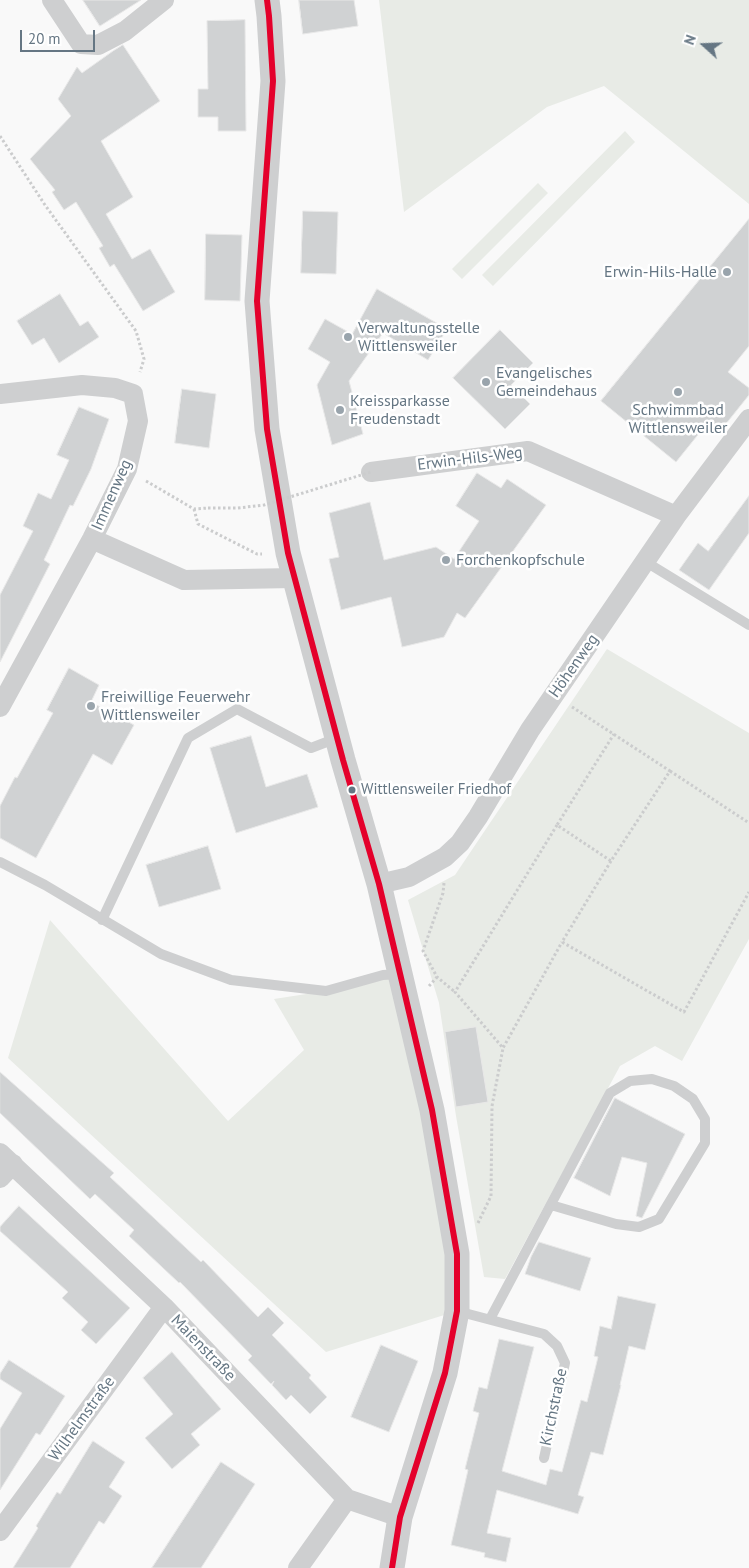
<!DOCTYPE html>
<meta charset="utf-8">
<style>
body{margin:0}
#map{position:relative;width:749px;height:1568px;overflow:hidden;background:#f9f9f9;font-family:"PT Sans",sans-serif}
canvas{display:block}
.north{position:absolute;left:679px;top:20px;width:50px;height:50px;-webkit-text-stroke:4px #fff;paint-order:stroke;rotate:290deg;font-size:14px;font-weight:700;line-height:20px;text-align:center;color:#657683}
.north::after{content:'';display:block;margin:auto;width:18px;height:22px;background:#657683;clip-path:polygon(50% 0,100% 100%,50% 72%,0 100%)}
.scale{position:absolute;left:20px;top:30px;width:75px;height:22px;box-sizing:border-box;border:2px solid #657683;border-top:0;padding-left:6px;font-size:15px;line-height:18px;white-space:nowrap;color:#657683;-webkit-text-stroke:4px #fff;paint-order:stroke}
</style>
<div id="map">
<canvas width="749" height="1568"></canvas>
<div class="north">N</div>
<div class="scale">20 m</div>
</div>
<script>
const context = document.querySelector('canvas').getContext('2d');
context.lineJoin = 'round';
function paint(path, color) { context.fillStyle = color; context.fill(path, 'evenodd'); }
function strokePath(path, color, width, dash) { context.strokeStyle = color; context.lineWidth = width; context.lineCap = dash ? 'butt' : 'round'; context.setLineDash(dash || []); context.stroke(path); }
function write(font, color, halo, rows, align = 'center') {
  context.font = font + ' "PT Sans",sans-serif'; context.lineWidth = 5; context.setLineDash([]); context.textBaseline = 'middle'; context.strokeStyle = halo; context.fillStyle = color; for (const [text, x, y, turn = 0] of rows) {
    context.save(); context.translate(x, y); context.rotate((+turn || 0) * Math.PI / 180); context.textAlign = isNaN(turn) ? turn : align; if (halo) context.strokeText(text, 0, 0); context.fillText(text, 0, 0); context.restore();
  }
}
paint(new Path2D(`
 M379 0H749V204L604 86 547 107 404 212Z
 M625 131 635 142 493 286 482 275Z
 M538 183 548 193 462 279 452 269Z
 M607 649 749 733V939L682 1061 655 1046 620 1066 505 1279 484 1277 456 1116 439 1003 408 900 455 875Z
 M50 920 228 1121 304 1050 274 999 326 991 400 974 457 1311 326 1352 8 1058Z`), '#e8ebe6');
const building = new Path2D(`
 M83 0H141L100 26Z
 M299 0H354L358 26 303 34Z
 M245 20 246 131H218V117H198V89H208L207 21Z
 M123 45 160 101 101 141 133 197 106 214 132 259 150 249 175 292 143 311 114 264 110 267 99 248 103 246 76 202 64 210 52 192 55 190 30 159 71 116 58 99 77 67 82 73 113 51Z
 M303 211 338 212 336 274 301 273Z
 M749 219V346L728 372 749 388V395L717 435 705 426 676 462 601 401Z
 M206 234 242 235 240 301 205 300Z
 M377 289 447 329 428 360 383 333 349 381 363 434 332 445 317 385 330 362 308 349 325 319 352 334Z
 M60 294 80 326 88 321 99 337 59 363 44 338 32 345 17 321Z
 M500 330 533 363 511 385 530 404 505 429 453 378Z
 M182 389 216 394 209 448 175 443Z
 M79 407 109 419 91 469 73 506 70 505 44 560 50 564 0 662V595L33 531 23 526 38 493 51 499 69 460 57 455Z
 M477 473 501 488 507 479 546 505 465 618 457 613 444 637 402 647 391 597 341 610 329 559 339 557 329 513 370 502 384 560 436 547 454 559 479 521 456 506Z
 M749 496V533L709 590 679 570 698 543 708 551Z
 M69 668 99 685 91 702 134 725 112 765 93 754 36 858 0 838V806L15 777 17 778 53 713 47 710Z
 M251 736 266 787 307 774 318 807 236 833 210 748Z
 M208 846 221 889 159 907 146 865Z
 M476 1027 488 1102 456 1107 445 1032Z
 M0 1072 114 1173 110 1177 201 1262 203 1260 258 1317 268 1307 284 1323 272 1335 311 1375 309 1378 327 1397 310 1414 291 1395 286 1400 272 1385 274 1381 271 1384 248 1360 252 1356 180 1282 179 1283 129 1236 134 1230 95 1194 90 1199 0 1113Z
 M615 1098 685 1134 642 1218 636 1216 647 1163 622 1157 610 1196 574 1178Z
 M19 1206 130 1308 96 1344 81 1330 88 1322 62 1298 68 1292 0 1231V1227Z
 M539 1242 591 1258 580 1291 525 1274 531 1257Z
 M618 1296 656 1304 645 1350 629 1346 620 1385H621L603 1455 591 1452 578 1495 584 1497 578 1514 497 1490 487 1533 511 1538 506 1562 484 1557 485 1553 451 1545 468 1470 465 1469 479 1413 473 1411 479 1387 487 1389 499 1339 534 1347 502 1471 546 1485 550 1469 562 1472 581 1400 587 1402 598 1357 594 1356 600 1326 611 1329Z
 M381 1345 418 1361 389 1432 351 1417Z
 M172 1352 221 1409 191 1434 200 1445 172 1469 145 1438 173 1414 143 1378Z
 M9 1360 65 1396 40 1435 36 1433 0 1490V1429L22 1393 0 1379V1374Z
 M93 1441 125 1462 109 1487 122 1496 104 1524 99 1521 70 1568H13L38 1528 36 1526 57 1492 60 1494Z
 M221 1462 255 1484 201 1568H152Z`);
paint(building, '#d0d2d3');
strokePath(building, '#e8e8e8', 1);
strokePath(new Path2D(`
 M0 136 45 205 136 331 144 359 140 372
 M146 481 194 509 208 508
 M194 509 198 524 257 554H262
 M572 707 670 771 611 861 557 825 614 734
 M670 771 749 823
 M557 825 455 992 503 1048 562 942
 M611 861 562 942 684 1012 749 892
 M444 883 443 893 423 951 437 977 455 992
 M429 986 437 977
 M478 1223 491 1196 492 1106 503 1048`), '#cbcccd', 3, [2.5, 2.5]);
strokePath(new Path2D(`
 M646 562 749 625
 M0 862 45 885 161 954 231 980 326 991 383 975 400 974
 M102 920 188 738 237 709 311 748 337 738
 M457 1311 544 1334 557 1346 565 1363 544 1458
 M490 1319 610 1093 630 1081 652 1079 674 1086 693 1099 705 1119V1143L659 1219 639 1227 616 1224 551 1205`), '#cecfd0', 10);
strokePath(new Path2D(`
 M52 0 81 44 98 45 125 31 164 0
 M0 394 82 385 115 388 133 394 138 421 127 469 92 539 0 707
 M371 472 528 451 676 516
 M92 539 184 580 294 578
 M379 884 409 877 445 857 460 843 478 817 530 730 676 516 749 419
 M0 1153 164 1307 347 1499 400 1517
 M0 1178 13 1164
 M0 1531 164 1307
 M298 1568 347 1499`), '#cecfd0', 20);
strokePath(new Path2D(`
 M267 0 269 16 273 81 257 301 267 429 288 553 343 760 379 884 432 1110 457 1254V1311L445 1373 400 1517 392 1568`), '#cecfd0', 25);
strokePath(new Path2D(`
 M208 508H238L264 505 371 472`), '#cbcccd', 3, [2.5, 2.5]);
strokePath(new Path2D(`
 M267 0 269 16 273 81 257 301 267 429 288 553 343 760 379 884 432 1110 457 1254V1311L445 1373 400 1517 392 1568`), '#e4002b', 6);
for (const [x, y, r, color] of [
 [727,272,5,"#99a4ac"],
 [348,337,5,"#99a4ac"],
 [486,382,5,"#99a4ac"],
 [678,392,5,"#99a4ac"],
 [340,410,5,"#99a4ac"],
 [446,560,5,"#99a4ac"],
 [91,706,5,"#99a4ac"],
 [352,790,4.5,"#657683"]
]) { const dot = new Path2D(); dot.arc(x, y, r, 0, 2 * Math.PI); context.fillStyle = color; context.fill(dot); strokePath(dot, '#fff', 2); }
write('15px', '#657683', '#fff', [
 ["Wittlensweiler Friedhof",361,790]
], 'left');
write('16px', '#657683', '#fff', [
 ["Erwin-Hils-Halle",717,272,"right"],
 ["Verwaltungsstelle",358,328],
 ["Wittlensweiler",358,346],
 ["Evangelisches",496,373],
 ["Gemeindehaus",496,391],
 ["Kreissparkasse",350,401],
 ["Freudenstadt",350,419],
 ["Schwimmbad",678,410,"center"],
 ["Wittlensweiler",678,428,"center"],
 ["Forchenkopfschule",456,560],
 ["Freiwillige Feuerwehr",101,697],
 ["Wittlensweiler",101,715]
], 'left');
write('16px', '#657683', '#fff', [
 ["Erwin-Hils-Weg",470,459,-7],
 ["Immenweg",112,495,-66],
 ["Höhenweg",574,666,-55],
 ["Maienstraße",203,1348,46],
 ["Kirchstraße",554,1407,-78],
 ["Wilhelmstraße",82,1419,-54]
]);
</script>
